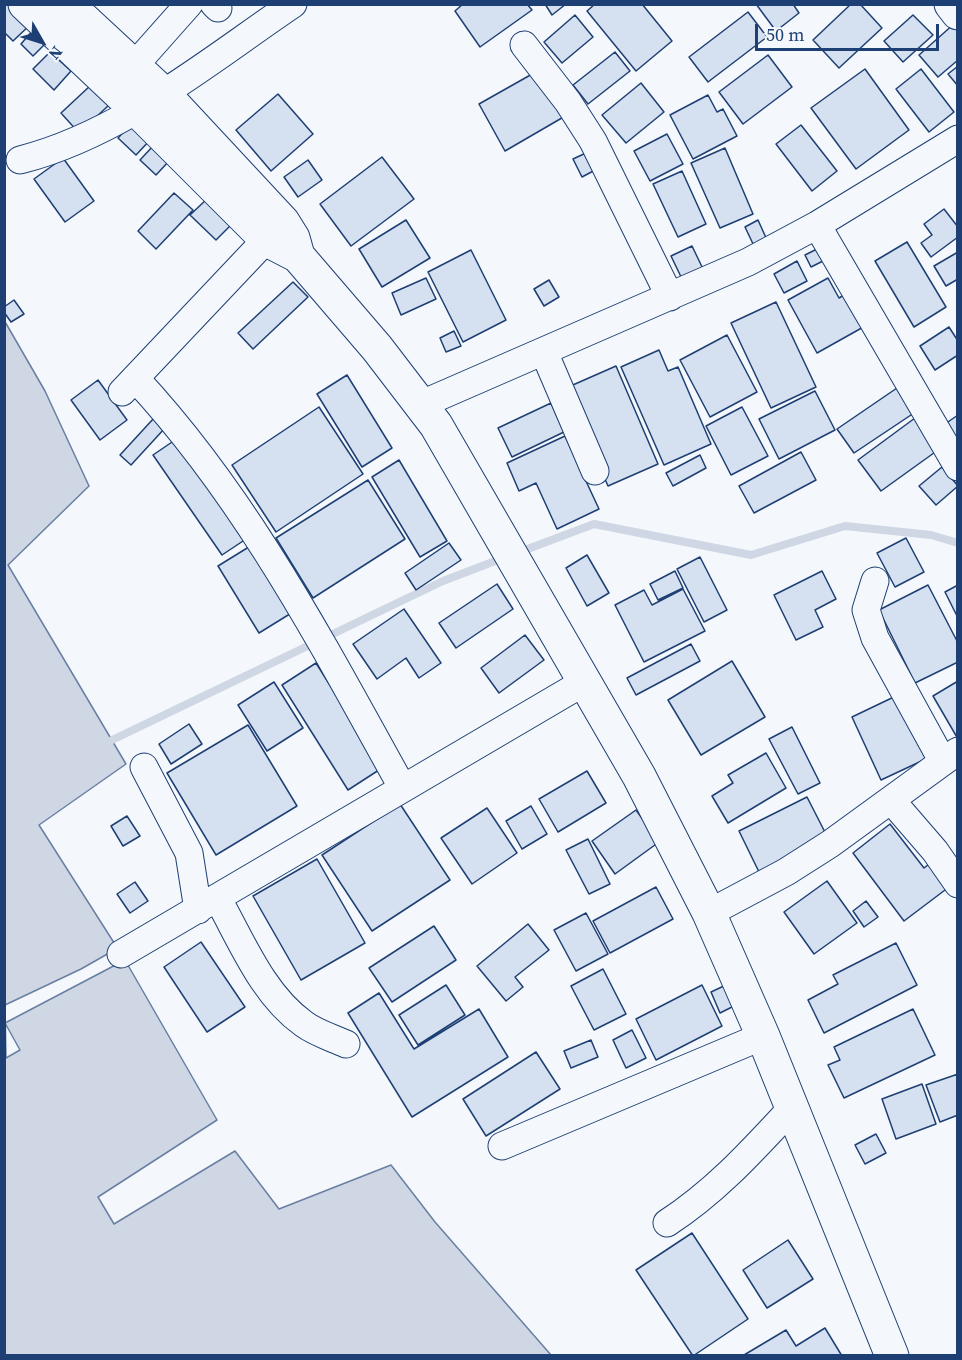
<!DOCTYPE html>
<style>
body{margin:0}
#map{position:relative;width:962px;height:1360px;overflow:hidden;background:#f4f7fb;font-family:"Source Serif 4",serif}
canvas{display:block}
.frame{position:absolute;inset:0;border:6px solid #1d3f73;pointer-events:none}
.north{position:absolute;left:12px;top:12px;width:60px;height:60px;-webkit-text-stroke:4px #f4f7fb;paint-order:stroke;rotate:129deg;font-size:16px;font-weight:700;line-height:24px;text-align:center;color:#1d3f73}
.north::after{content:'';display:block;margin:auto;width:21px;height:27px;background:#1d3f73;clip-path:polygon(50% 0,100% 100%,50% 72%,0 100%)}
.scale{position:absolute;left:755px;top:24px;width:184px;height:27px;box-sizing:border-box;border:3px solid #1d3f73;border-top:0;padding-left:8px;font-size:18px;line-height:21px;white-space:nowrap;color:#1d3f73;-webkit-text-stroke:4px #f4f7fb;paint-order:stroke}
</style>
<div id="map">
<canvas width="962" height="1360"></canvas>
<div class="frame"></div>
<div class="north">N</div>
<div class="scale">50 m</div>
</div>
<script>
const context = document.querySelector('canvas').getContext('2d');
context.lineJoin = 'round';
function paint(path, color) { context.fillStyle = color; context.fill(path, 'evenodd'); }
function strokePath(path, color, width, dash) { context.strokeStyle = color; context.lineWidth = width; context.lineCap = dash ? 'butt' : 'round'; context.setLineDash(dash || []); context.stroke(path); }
const water = new Path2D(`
 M4 320 45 391 89 486 8 565 126 764 39 825 125 960 217 1120 98 1197 114 1224 235 1151 279 1209 391 1165 435 1222 551 1355H5Z`);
paint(water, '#cfd7e4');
strokePath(water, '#687fa3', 1.5);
const pier = new Path2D(`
 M118 948 125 960 5 1023 20 1050 6 1058 5 1005 81 969Z`);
paint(pier, '#f4f7fb');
strokePath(pier, '#687fa3', 1.5);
strokePath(new Path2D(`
 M517 553 594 524 751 555 845 526 931 535 958 543
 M112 740 443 581 503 558`), '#cfd7e4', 8);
const building = new Path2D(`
 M4 4H14L32 23 13 41 4 32Z
 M463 4H527L532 10 480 47 455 11Z
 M545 4H566L552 15Z
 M595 4H642L672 41 636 71 587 11Z
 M756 4H793L799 13 776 31Z
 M851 4H860L882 28 839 68 813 40Z
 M748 12 767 37 708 82 689 57Z
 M575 15 593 37 562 63 544 42Z
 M913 15 933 35 903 62 884 41Z
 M955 23 958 26V60L938 77 919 55Z
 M34 29 47 42 33 56 21 44Z
 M50 52 71 71 54 90 33 69Z
 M615 52 630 71 588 104 573 85Z
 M768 55 792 87 743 124 719 92Z
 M958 66V86L948 74Z
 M541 69 567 115 505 151 479 104Z
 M865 69 909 130 856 169 811 108Z
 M921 69 954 112 929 132 896 89Z
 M641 83 664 112 626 143 602 115Z
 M91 85 109 105 79 133 61 113Z
 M278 94 313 134 271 171 236 130Z
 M708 95 717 112 723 109 737 136 693 159 670 115Z
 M133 122 151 139 136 155 118 138Z
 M801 125 837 171 812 191 776 144Z
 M667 134 683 164 650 181 634 151Z
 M154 145 170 160 156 175 140 160Z
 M725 148 753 214 720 228 691 163Z
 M588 152 597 169 582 177 573 159Z
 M382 157 414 199 351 246 320 204Z
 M63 158 94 201 65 222 34 179Z
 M308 160 322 180 298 197 284 177Z
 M682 171 706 224 678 237 653 184Z
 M174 193 193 210 156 249 138 231Z
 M208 198 233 223 216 240 190 215Z
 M944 209 958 227V237L931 257 921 243 932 235 924 224Z
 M406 220 430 258 382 287 359 249Z
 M758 220 767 240 754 246 745 227Z
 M907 242 946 307 914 327 875 261Z
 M692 246 704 271 683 281 671 256Z
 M817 249 823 261 811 267 805 255Z
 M471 250 506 320 463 342 428 272Z
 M958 252V279L946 286 934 266Z
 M797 261 807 281 784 293 774 274Z
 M426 278 436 299 401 315 392 293Z
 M828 278 839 298 849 292 867 325 817 353 788 300Z
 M549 280 559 297 544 306 534 289Z
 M293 282 308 297 253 349 238 333Z
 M14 300 24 314 11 322 4 312V307Z
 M776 302 816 387 771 408 731 323Z
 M949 327 958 341V355L935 370 920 346Z
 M454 331 461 346 446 352 440 338Z
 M727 335 757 392 710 417 680 360Z
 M659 350 668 371 678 367 711 444 664 465 621 367Z
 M616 366 658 464 608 486 566 388Z
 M347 375 392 448 362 467 317 394Z
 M98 380 127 420 100 440 71 400Z
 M897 388 914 413 854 453 837 429Z
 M815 391 835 430 779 459 759 419Z
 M551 403 564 432 512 457 498 428Z
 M319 407 363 474 276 532 232 465Z
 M742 407 768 456 731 475 706 426Z
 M958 415V442L945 424Z
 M154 418 165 428 131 465 120 455Z
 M915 418 938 450 881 491 858 460Z
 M565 436 599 509 557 529 536 483 519 491 507 463Z
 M178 438 246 539 222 555 153 455Z
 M801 452 816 480 754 513 739 486Z
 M700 455 706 468 673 486 666 473Z
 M399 460 447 541 420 557 372 477Z
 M942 467 958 486 936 505 919 486Z
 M368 480 405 539 313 598 276 538Z
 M906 538 924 572 895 587 877 553Z
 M449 543 461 560 416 590 405 573Z
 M252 545 293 612 259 633 218 566Z
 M587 555 609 593 587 606 566 568Z
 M700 557 727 610 704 622 677 569Z
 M675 571 683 588 658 600 650 584Z
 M822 571 836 599 815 610 823 627 796 640 774 595Z
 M497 584 513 609 456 648 439 623Z
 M928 585 958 643V662L915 683 879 610Z
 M958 585V618L945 592Z
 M683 589 705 631 644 662 615 605 644 590 652 605Z
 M404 609 441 663 419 678 406 658 377 679 353 644Z
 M525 635 544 660 499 693 481 668Z
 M691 644 700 661 636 695 627 678Z
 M732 661 765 717 701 755 668 700Z
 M316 663 382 768 348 790 282 685Z
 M958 681V739L933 696Z
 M274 682 303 728 267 751 238 705Z
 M898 695 928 758 881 780 852 717Z
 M189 724 202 744 171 764 159 744Z
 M248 725 297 806 216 855 167 773Z
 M792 727 820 783 798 794 769 739Z
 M766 753 786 788 728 823 712 796 733 783 728 775Z
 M587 771 606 803 558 832 539 799Z
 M807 797 829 840 760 874 739 831Z
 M400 804 450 880 372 931 322 855Z
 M531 806 547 834 522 849 506 821Z
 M487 808 517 853 472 884 441 838Z
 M636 810 659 842 615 874 592 841Z
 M127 816 140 836 123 846 111 826Z
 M890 824 924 868 934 860 953 884 904 921 853 853Z
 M588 839 610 884 589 894 566 850Z
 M317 859 365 943 301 980 253 896Z
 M827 881 857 923 814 954 784 912Z
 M135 882 148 901 130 913 117 894Z
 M656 887 673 919 610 953 593 921Z
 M866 901 878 917 864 927 853 911Z
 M586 913 608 954 576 971 554 930Z
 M528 924 549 950 515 977 523 987 506 1001 477 966Z
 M434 926 456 960 392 1002 369 968Z
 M201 942 245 1007 207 1032 164 967Z
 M896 943 917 985 824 1033 808 1000 838 984 833 975Z
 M603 969 626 1014 594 1030 571 986Z
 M446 985 465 1015 418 1045 399 1015Z
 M702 985 722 1026 656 1060 636 1019Z
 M726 985 736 1005 720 1013 711 992Z
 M379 993 414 1049 479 1009 508 1057 412 1117 348 1013Z
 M913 1009 935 1055 844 1098 828 1065 840 1060 834 1047Z
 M632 1030 646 1058 626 1068 613 1040Z
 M591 1040 598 1057 571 1068 564 1051Z
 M536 1052 560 1089 486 1136 463 1099Z
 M958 1074V1115L940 1122 926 1085Z
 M922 1084 936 1124 896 1139 882 1099Z
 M876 1134 886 1153 865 1164 855 1145Z
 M692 1233 748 1319 693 1356 636 1270Z
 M788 1240 813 1279 767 1308 743 1270Z
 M825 1328 842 1356 744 1355 786 1330 796 1346Z`);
paint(building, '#d5e0f0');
strokePath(building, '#1d3f73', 1.5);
const minor = new Path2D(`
 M214 4 218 8
 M524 45 568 102 593 141 670 297
 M134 66 189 4
 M20 160C122 134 207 62 293 4
 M817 225 958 467
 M544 352 595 471
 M135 378C247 498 323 645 402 787
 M122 392 280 225
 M422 404 748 262 817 225 958 139
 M875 581 866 610 875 638 943 762
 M144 767 189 853 198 910
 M891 800 935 851 958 884
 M218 899C242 942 263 995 304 1024 316 1033 333 1038 346 1044
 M709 913 786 872 830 844 958 751
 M121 954 586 681
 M502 1146 763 1036
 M667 1223C715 1192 752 1151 791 1109`);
const highway = new Path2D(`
 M25 4 137 110 267 240 298 256
 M67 4 162 92 283 222 293 238 298 256 377 348 436 425 639 776 709 913 763 1036 892 1356
 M951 4 958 13`);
strokePath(minor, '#1d3f73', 29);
strokePath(highway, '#1d3f73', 35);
strokePath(minor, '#f4f7fb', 27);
strokePath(highway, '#f4f7fb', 33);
</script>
